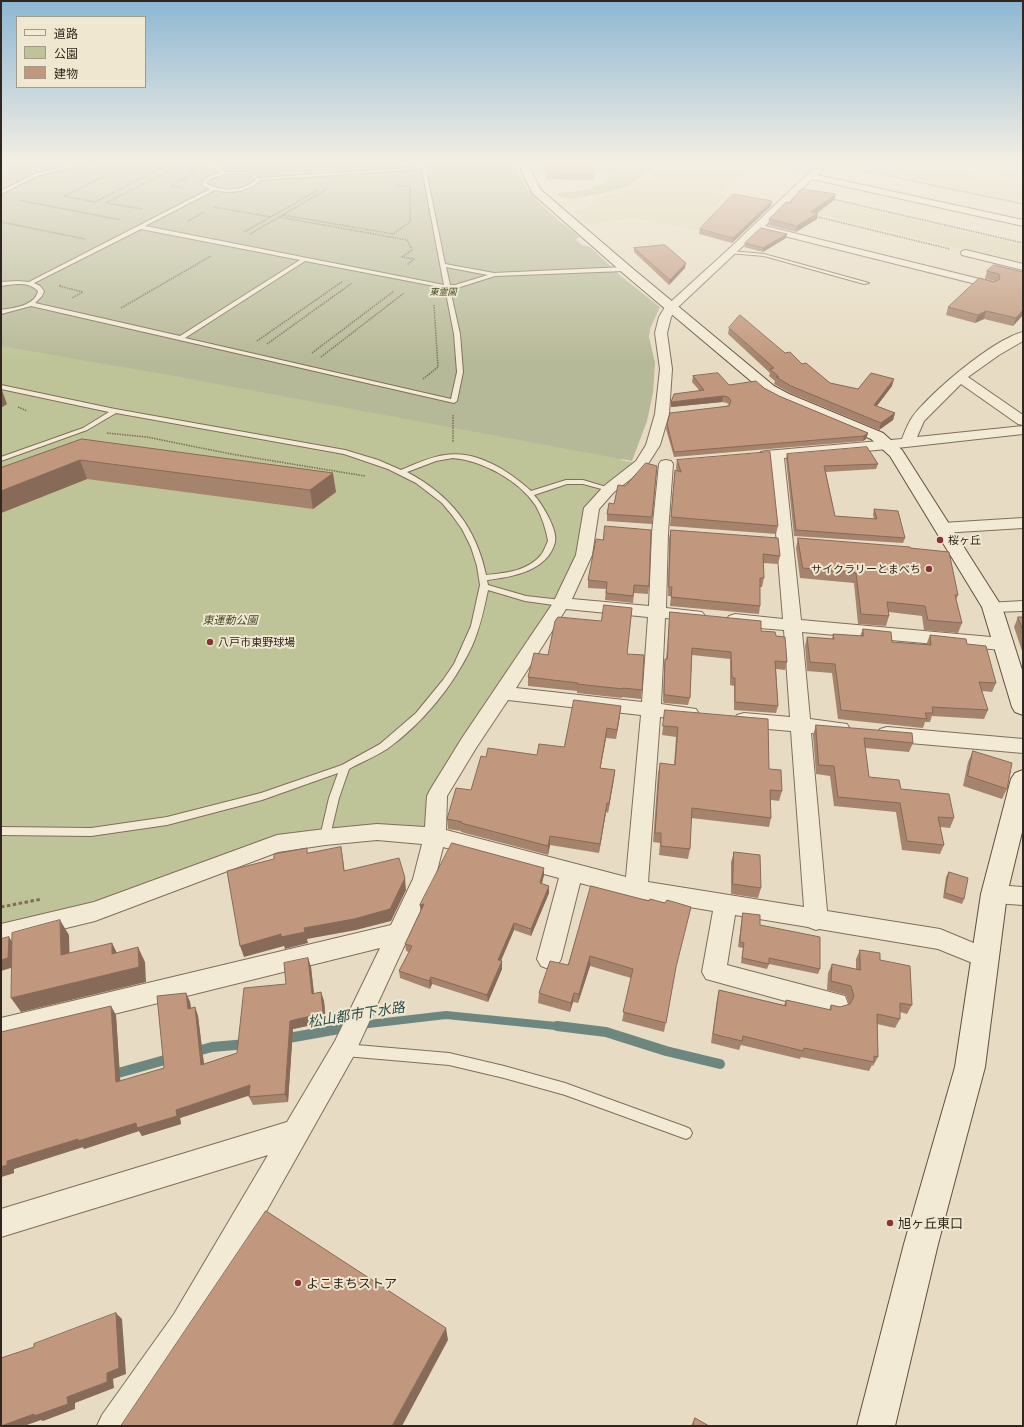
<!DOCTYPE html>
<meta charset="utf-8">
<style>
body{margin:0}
#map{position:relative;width:1024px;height:1427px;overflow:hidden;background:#e7dcc3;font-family:Georgia,"Noto Sans JP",serif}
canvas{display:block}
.frame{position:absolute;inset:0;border:2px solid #31271e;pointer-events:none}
.legend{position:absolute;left:16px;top:16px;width:130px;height:72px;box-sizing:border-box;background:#f0e7d1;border:1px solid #a49a89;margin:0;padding:5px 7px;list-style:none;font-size:12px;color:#31271e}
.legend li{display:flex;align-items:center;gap:8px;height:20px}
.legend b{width:20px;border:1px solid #a49a89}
</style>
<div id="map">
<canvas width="1024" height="1427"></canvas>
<div class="frame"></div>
<ul class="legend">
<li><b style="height:5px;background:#f3ead5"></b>道路</li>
<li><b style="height:11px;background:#bfc498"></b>公園</li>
<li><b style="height:11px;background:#c1987d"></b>建物</li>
</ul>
</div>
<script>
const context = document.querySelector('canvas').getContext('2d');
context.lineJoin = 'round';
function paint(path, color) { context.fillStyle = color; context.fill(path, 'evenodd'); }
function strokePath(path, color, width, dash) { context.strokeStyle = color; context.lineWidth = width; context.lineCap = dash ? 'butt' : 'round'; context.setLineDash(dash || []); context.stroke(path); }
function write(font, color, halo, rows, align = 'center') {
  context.font = font + ' Georgia,"Noto Sans JP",serif'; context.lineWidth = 4; context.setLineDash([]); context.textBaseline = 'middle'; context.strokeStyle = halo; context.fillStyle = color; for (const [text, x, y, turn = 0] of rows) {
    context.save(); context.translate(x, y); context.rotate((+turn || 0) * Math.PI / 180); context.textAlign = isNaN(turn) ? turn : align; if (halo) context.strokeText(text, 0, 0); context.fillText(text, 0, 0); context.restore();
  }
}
paint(new Path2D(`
 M789 161H820L807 173 782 168Z
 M835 161H902L999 180 1013 166 990 161H1023V202L836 163 834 162Z
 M708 168 742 175 717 194 728 196 715 208 721 210 697 230 634 218 588 224 573 211 586 209 604 195 623 192 643 180 660 172Z
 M827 200 1023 245V264L808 212Z`), '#dcd4b1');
paint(new Path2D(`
 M534 161H677L657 165 627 187 604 193 570 199 560 197 557 193C575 191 603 191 611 173 599 172 585 169 573 170 561 172 548 174 535 172Z
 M1 321 644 328 628 456 621 460 641 464 592 508 584 555 453 769 435 836 325 837 1 934Z`), '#bfc498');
paint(new Path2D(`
 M1 161H516C521 195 555 216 579 237L576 240 582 245 590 247 621 276 660 307 650 329 649 337 655 363 653 393 647 421 632 461 169 375 1 346Z`), '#b6b997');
strokePath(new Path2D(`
 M360 1025 446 1015 566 1027
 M347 1027H350`), '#6d8780', 8);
strokePath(new Path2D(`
 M557 1026 606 1032 666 1051 720 1064
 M283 1039 350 1027
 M194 1052 212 1047 247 1044
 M111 1075 172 1058`), '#6d8780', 10);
const lane = new Path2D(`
 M88 161H97L39 175 1 194V191L37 173Z
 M207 161H212L224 172H246L259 178 421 167 420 161H424L445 264 494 273 624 267 627 269 624 271 495 276 457 288 450 289 460 334 463 372 457 401 454 403 31 306 1 314V310C14 308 35 306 38 291 29 281 13 284 1 286V282L17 281 29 282 210 189 203 186V181L209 176 220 173ZM422 169 444 285 145 226 215 190C229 194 250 192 260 180ZM237 173 249 175 256 179C244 192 222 192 207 184V181C216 175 226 174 237 173ZM141 229 300 260 180 336 35 303 42 296 44 291 40 286 34 283ZM305 261 445 288 454 334 457 372 451 399 185 338ZM446 267 488 275 455 285H450Z
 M731 251 764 254 869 283 864 284 764 256 729 253V252Z
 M1 385 115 409 345 450 378 460 401 470C415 464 430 457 445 455 477 450 509 471 531 491L566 480H583L613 489 609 491 583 484H567L534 495C542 504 558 530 555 542 548 571 512 577 487 580L488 585 526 596 561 600 565 603 561 606 525 601 488 590C484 609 480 628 472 646 454 685 422 724 387 749 375 757 361 762 349 769L339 798 329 840 325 841 321 840 320 837 329 798 338 773 262 800 167 825 91 836 1 835V827L91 828 167 817 261 793 342 765 380 744 416 713 443 680 454 664 471 626 480 585 477 566 471 547 462 529 452 515 442 503 416 483 388 469 344 454 116 413 87 430 1 461V457L83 428 109 412 1 389ZM453 458C483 461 519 480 536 506 542 517 546 529 548 541 546 545 544 551 541 555 528 571 506 573 486 575 476 527 450 495 407 472L436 461Z
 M345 1044 449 1053 504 1066 565 1083 686 1127 690 1129 692 1133 690 1137 686 1139 565 1095 504 1078 449 1065 345 1056 341 1054 339 1050 341 1046Z`);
const street = new Path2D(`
 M821 161H830L817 175 1023 220V226L812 179 765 226 996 283 997 285 992 288 760 230 676 309 671 317 667 333 672 369 669 414 660 445 646 467 614 492 599 509 592 555 572 599 649 606 652 533 659 464 661 461 666 460 671 461 673 464 668 533 666 608 702 612 705 616 702 620 696 621 665 618 661 704 696 709 699 714 696 719 689 721 660 717 648 882 804 907 791 731 744 727 737 725 734 720 737 715 744 713 790 717 784 630 735 626 729 624 726 620 729 616 735 614 783 619 770 459 761 458 759 455 761 452 766 451 902 439C905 431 908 423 913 416 933 391 992 340 1023 332V341L999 355 968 377 1023 415V425L1018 424 961 384 924 421 917 437 1023 426V434L888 449 784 458 801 620 1002 638 1008 640 1011 644 1008 648 1002 650 802 632 810 719 847 724 850 729 847 734 840 736 811 733 827 911 940 929 993 951 997 958 993 965 985 968 938 949 819 929 816 930 808 927 735 915 727 965 845 996 848 1004 845 1012 836 1015 706 979 702 972 713 911 636 898 580 883 561 959 557 966 549 969 541 966 537 959 559 878 443 847 435 879 353 1057 196 1336 132 1426H97L102 1415 174 1314 268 1155 1 1237V1209L287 1122 335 1041 380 948 1 1042V1018L391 925 413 879 422 844 377 840 325 845 278 852 95 921 1 944V924L94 902 277 835 325 829 377 824 425 827 427 796 430 790 462 738 553 603 576 555 584 508 604 486 636 461 646 445 655 414 660 369 655 333 659 317 665 307 731 247ZM566 609 648 617 642 702 516 688ZM508 700 641 715 626 877 446 830 447 796 476 748Z
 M966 250 1023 264V270L962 255 961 253 962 251Z
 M1023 518V528L942 533 937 531 934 528 937 525 942 523Z
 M1023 601V611L992 612 986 611 983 607 986 603Z
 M887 727 1023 739V753L887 741 880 739 877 734 880 729Z
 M994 885 1023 887V905L994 903 986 901 983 894 986 887Z`);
const secondary = new Path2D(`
 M520 161H530L532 173 541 190 632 268 774 386 789 394 883 433 902 450 1002 607 1023 673V715L1015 712 1012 707 982 607 890 456 871 439 779 400 764 392 624 274 533 194 522 173Z
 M1023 770V828L1007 894 985 1067 938 1244 895 1426H857L904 1244 955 1067 981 894 1011 779 1015 773Z`);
strokePath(lane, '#7f6e5c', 2);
strokePath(street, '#7f6e5c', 2);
strokePath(secondary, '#61503f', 2);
strokePath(new Path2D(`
 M136 161 64 196 95 202 175 161
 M168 165 195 169 188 172 194 173 171 186 184 188
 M866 171 1023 204
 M832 199 1023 243
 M18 200 121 220
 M214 207 271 217
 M142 209 106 203 178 166
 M283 215 393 234 410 222V187L395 185
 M814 216 950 249
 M279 217 407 240 412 250 402 257 414 259 407 265
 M188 221 204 212
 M1 222 85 239
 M244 232 318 190
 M250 234 327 189
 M61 285 59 286 83 292 72 298
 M121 308 211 256
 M257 341 343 281
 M267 344 352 283
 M312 353 394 291
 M321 357 404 293
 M423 379 438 367 434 305
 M18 407 27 411
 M453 415V442
 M107 433 147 437 231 454 365 476`), '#7f6e5c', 1.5, [1.5, 1]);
strokePath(new Path2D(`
 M1 907 42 899`), '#7f6e5c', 3, [3.5, 2.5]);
paint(lane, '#f3ead5');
paint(street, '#f3ead5');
paint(secondary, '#f3ead5');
paint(new Path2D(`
 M545 161H591L594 175V180L547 179Z
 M834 200 817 213V219L796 232 768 225 769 219 790 203Z
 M771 206 732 243 699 234 700 229Z
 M787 234 786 238 763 252 744 247 745 243Z
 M634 248 685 268 669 285 634 252Z
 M987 271 1023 272V315L1013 326 984 319 975 323 946 315 948 307 995 281 985 279Z
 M729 328 785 353 802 364 830 383 858 389 892 386 877 406 895 413 893 420 879 430 790 393 774 384 775 381 769 376 770 373 728 334Z
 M693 376 729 385 764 388 779 396 868 433 866 439 863 441 674 457 666 429 667 424 729 405 727 403 722 402 671 407 699 390 692 382Z
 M82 439 336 492 313 509 87 479 1 513V468Z
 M787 454 878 464 876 469 826 472 835 516 874 519 873 515 874 509 905 538 903 543 794 536 786 459Z
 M677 460 778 526 776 534 670 526 674 479 675 470 677 471 676 468Z
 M657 466 652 524 607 521V514L625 486Z
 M671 530 780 556 778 564 763 563 764 578 762 587H760V606L759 614 670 606 671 596H668L669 539Z
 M798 538 910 548 958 595 956 600 962 623 958 633 924 630 922 616 889 612V616L886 626 858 624 854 583 800 578 796 548Z
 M588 580 649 586 648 594 634 593 633 603 605 600 606 589 588 588Z
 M670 612 761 631 776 636 787 662 785 670 776 669 778 706 776 713 734 710V686L730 685V659L692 655 690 698 688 705 664 703 663 701 664 666 665 659H666Z
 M1018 617H1023V654L1014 627Z
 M863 629 892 642 926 645 930 635 967 644 996 683 992 692 982 691 988 710 984 719 932 716 930 722H925L923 728 838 719 832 673 807 671 805 646 807 637 832 639 833 634 860 636Z
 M627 654 642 690 641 699 622 697V698L577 693V691L528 686V677L548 655Z
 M665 710 769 769 782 791 779 801 771 800V818L769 827 691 818 690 849 688 859 659 855 660 843 653 842 658 773 660 763 674 765 676 737 662 735Z
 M620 715 616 739 606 738 600 768 615 770 608 813 606 812 599 853 550 845 548 855 461 832V831L448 829 447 819 471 790 486 757 537 755 564 747Z
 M816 725 913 743 909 752 865 748 869 777 901 789 954 818 950 828 940 827 944 845 940 854 902 850 896 812 834 806 830 776 816 774 813 735Z
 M973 751 1007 789 1002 799 963 786 968 762Z
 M734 852 761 888 758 898 731 894V862Z
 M544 868V875L542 883 549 893 531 936 514 930 501 961H502V969L488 1002 432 984 430 989 400 978 399 971 409 952 406 951 405 944 421 911 420 905Z
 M949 872 964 899 962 904 943 898 946 877Z
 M591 886 675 973 664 1032 622 1021 631 978 590 966 578 1003 573 1002 570 1012 538 1003 539 993 568 965Z
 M743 913 820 969 818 974 769 964 767 969 741 963 743 948 738 947 742 918Z
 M860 950 880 960 912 1005 907 1014 900 1012V1019L895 1028 877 1024 878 1057 873 1066 872 1065 869 1071 801 1057 800 1059 741 1045 739 1050 711 1043 717 999 719 990 784 1005 786 1000 829 1010 831 1005 840 1007 849 1005 846 995 827 990 828 973 832 964 856 969V959Z
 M308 958 311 967 314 994 321 992 324 1001 326 1022 293 1029 288 1102 253 1105 249 1097V1095L180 1118 181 1124 142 1136 139 1131 84 1149 83 1147 14 1169V1173L1 1177 116 1015 120 1081 164 1068 186 993 190 1002 191 1008 195 1007 198 1016 204 1064 237 1053 286 984Z
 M695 1418 709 1426H691Z`), '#a6836c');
paint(new Path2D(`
 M836 194 834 200 810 218 811 212Z
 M772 201 771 206 732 243 733 238Z
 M818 213 817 219 796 232 797 226Z
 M787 234 786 238 763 252V248Z
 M686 263 685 268 669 285 670 280Z
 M1023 310V315L1013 326 1016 318Z
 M986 311 984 319 975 323 978 315Z
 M894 379 892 386 872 412 874 405Z
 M2 390 7 404 1 408V391Z
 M723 396 722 402 671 407V402Z
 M895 413 893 420 879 430 881 423Z
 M868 433 866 439 863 441 864 436Z
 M80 460 87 479 1 513V491Z
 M333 473 336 492 313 509 310 490Z
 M621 706 620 715 616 739 617 730Z
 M607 728 606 738 599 777 600 768Z
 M615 770 614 779 608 813 609 803Z
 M607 803 606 812 599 853 600 844Z
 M550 836V845L548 855V846Z
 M341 847 343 859 346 883 344 871Z
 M544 868V875L540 890V883Z
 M405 878 406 890 391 921 356 930 307 939 308 943 285 949 284 946 244 957 240 946Z
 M549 886V893L531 936V929Z
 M424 904 421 913 420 905Z
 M60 920 69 935 70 970 61 955Z
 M514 923V930L498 967V960Z
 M9 937 15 946 14 967 1 971V960Z
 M112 943 119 957 112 954Z
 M138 947 145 962 146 982 21 1012 11 998Z
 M590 956V966L578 1003 579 994Z
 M308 958 311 967 315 1003 312 994Z
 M502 961V969L488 1002 487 995Z
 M431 977 432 984 430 989 429 981Z
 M321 992 324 1001 326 1022 293 1029 288 1102 285 1094 290 1021Z
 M186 993 190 1002 192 1017 188 1009Z
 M574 993 573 1002 570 1012 571 1003Z
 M111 1006 116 1015 121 1091 116 1082Z
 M195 1007 198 1016 205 1073 201 1065Z
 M250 1085 254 1094 180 1118 181 1124 142 1136 139 1131 84 1149 83 1147 14 1169V1173L1 1177V1167L7 1161 78 1139 176 1110Z
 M116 1313 122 1319 126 1374 113 1379 114 1388 75 1403V1409L43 1421 41 1420 24 1426H1L107 1373Z
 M446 1328 448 1340 402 1426H392Z`), '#876a58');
const building = new Path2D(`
 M546 161H591L594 175 547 174Z
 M801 189 836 194 811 212 818 213 797 226 769 219 786 202 790 203Z
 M733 194 772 201 733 238 700 229Z
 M761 228 787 234 763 248 745 243Z
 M665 245 686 263 670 280 634 248Z
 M994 265 1023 272V310L1016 318 986 311 978 315 948 307 979 278 994 282 1000 279 999 274 987 271Z
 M740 315 785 353 790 352 802 364 806 363 830 383 858 389 871 373 894 379 874 405 895 413 881 423 791 386 776 377H779L770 369 774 368 729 328Z
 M718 373 729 385 756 381 764 388 779 396 868 433 864 436 674 452 667 424 670 413 729 406 731 401 728 397 723 396 671 402 674 394 704 390 693 376Z
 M82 439 333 473 310 490 80 460 1 491V468Z
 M867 447 878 464 824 466 835 516 877 519 874 509 898 511 905 538 796 530 787 454Z
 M770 452 778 526 671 517 675 470 681 472 677 460Z
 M646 463 657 466 652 517 607 514 609 503 614 504 618 485 625 486Z
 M605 526 651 530 649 586 634 585 633 596 606 593 607 582 588 580 596 539 603 540Z
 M671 530 778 538 780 556 763 554 764 578H760V606L671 597 672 587H669Z
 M798 538 910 547V548L949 552 958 595H955L962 623 928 620 925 606 887 602 889 616 861 614 856 573 803 568Z
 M604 605 632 608 627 654 644 655 642 690 623 688V689L577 684 578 683 528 677 534 653 548 655 555 621 558 617 601 621Z
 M670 612 761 621V631L775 632 776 636 785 637 787 662 775 661 778 706 735 702V678H732L731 652 692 648 690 698 666 695 664 694 665 659H667Z
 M1018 617H1023V630Z
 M863 629 891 632 892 642 931 645 930 635 966 639 967 644 986 646 996 683 979 682 988 710 932 707 933 713H925L927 719 841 710 835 664 810 662 807 637 834 639 833 634 863 636Z
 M574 700 621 706 617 730 607 728 600 768 615 770 609 803H607L600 844 550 836 548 846 461 823 462 822 447 819 456 788 471 790 481 756 486 757 488 748 537 755 539 744 564 747Z
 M665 710 768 719 769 769 781 770 782 791 770 790 771 818 692 808 690 849 661 846V833H655L660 763 675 765 678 727 663 726Z
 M816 725 912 733 913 743 864 738 869 777 899 780 901 789 949 794 954 818 938 817 944 845 907 841 900 803 838 797 834 766 819 765Z
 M973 751 1012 763 1007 789 968 776Z
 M452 843 544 868 540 883 549 886 531 929 514 923 498 960 502 961 487 995 431 977 429 981 399 971 412 946 405 944 424 904 420 905Z
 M341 847 344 871 399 858 405 878 390 909 354 919 304 928 305 932 281 937V934L240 946 227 871 274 859V854L307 848V853Z
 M734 852 760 855 761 888 733 884Z
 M949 872 968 878 964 899 945 893Z
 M591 886 649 901 650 899 665 903 667 900 691 907 676 967 666 1023 623 1012 633 969 590 956 579 994 574 993 571 1003 539 993 550 961 568 965Z
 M743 913 760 915V925L820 937V969L769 958V964L742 958 744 943 740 942Z
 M60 920 61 955 112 943V954L138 947 139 967 11 998 12 933Z
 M9 937 8 958 1 960V939Z
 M860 950 880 953V960L910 966 912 1005 900 1003V1019L877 1014 878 1057 874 1056V1062L804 1048 803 1051 743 1036 742 1041 713 1034 719 990 786 1006V1000L831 1010V1005L840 1007 850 1004 854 996 851 986 831 981 832 964 860 970Z
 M308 958 312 994 321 992 323 1013 290 1021 285 1094 249 1097 250 1085 176 1110 177 1116 137 1128 136 1123 78 1141V1139L7 1161V1165L1 1167V1032L111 1006 116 1082 164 1068 157 996 186 993 188 1009 195 1007 201 1065 237 1053 244 988 286 984 284 963Z
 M266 1211 446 1328 392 1426H121Z
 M116 1313 119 1368 107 1373V1382L67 1397 68 1404 34 1416V1414L1 1426V1358L34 1347V1344Z
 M695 1418 709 1426H693Z`);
paint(building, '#c1987d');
strokePath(building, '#876a58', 1);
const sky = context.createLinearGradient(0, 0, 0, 361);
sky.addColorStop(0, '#8db7d3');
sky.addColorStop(0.45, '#f4efe4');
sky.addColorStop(1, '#f4efe400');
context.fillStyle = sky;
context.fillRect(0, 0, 1024, 361);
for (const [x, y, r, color] of [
 [940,540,4,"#863436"],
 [929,569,4,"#863436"],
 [210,642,4,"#863436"],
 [890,1223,4,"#863436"],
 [298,1283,4,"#863436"]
]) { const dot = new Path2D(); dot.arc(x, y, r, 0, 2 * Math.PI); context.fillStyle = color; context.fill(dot); strokePath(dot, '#f0e7d1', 1.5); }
write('italic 9px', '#424b27', '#f0e7d1', [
 ["東霊園",443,292]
]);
write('11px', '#31271e', '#f0e7d1', [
 ["桜ヶ丘",948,540],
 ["サイクラリーとまべち",921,569,"right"],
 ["八戸市東野球場",218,642]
], 'left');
write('italic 11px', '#424b27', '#f0e7d1', [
 ["東運動公園",230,620]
]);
write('13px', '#31271e', '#f0e7d1', [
 ["旭ヶ丘東口",898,1223],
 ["よこまちストア",306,1283]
], 'left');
write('italic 14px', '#2f4f4c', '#f0e7d1', [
 ["松山都市下水路",356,1014,-9]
]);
</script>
